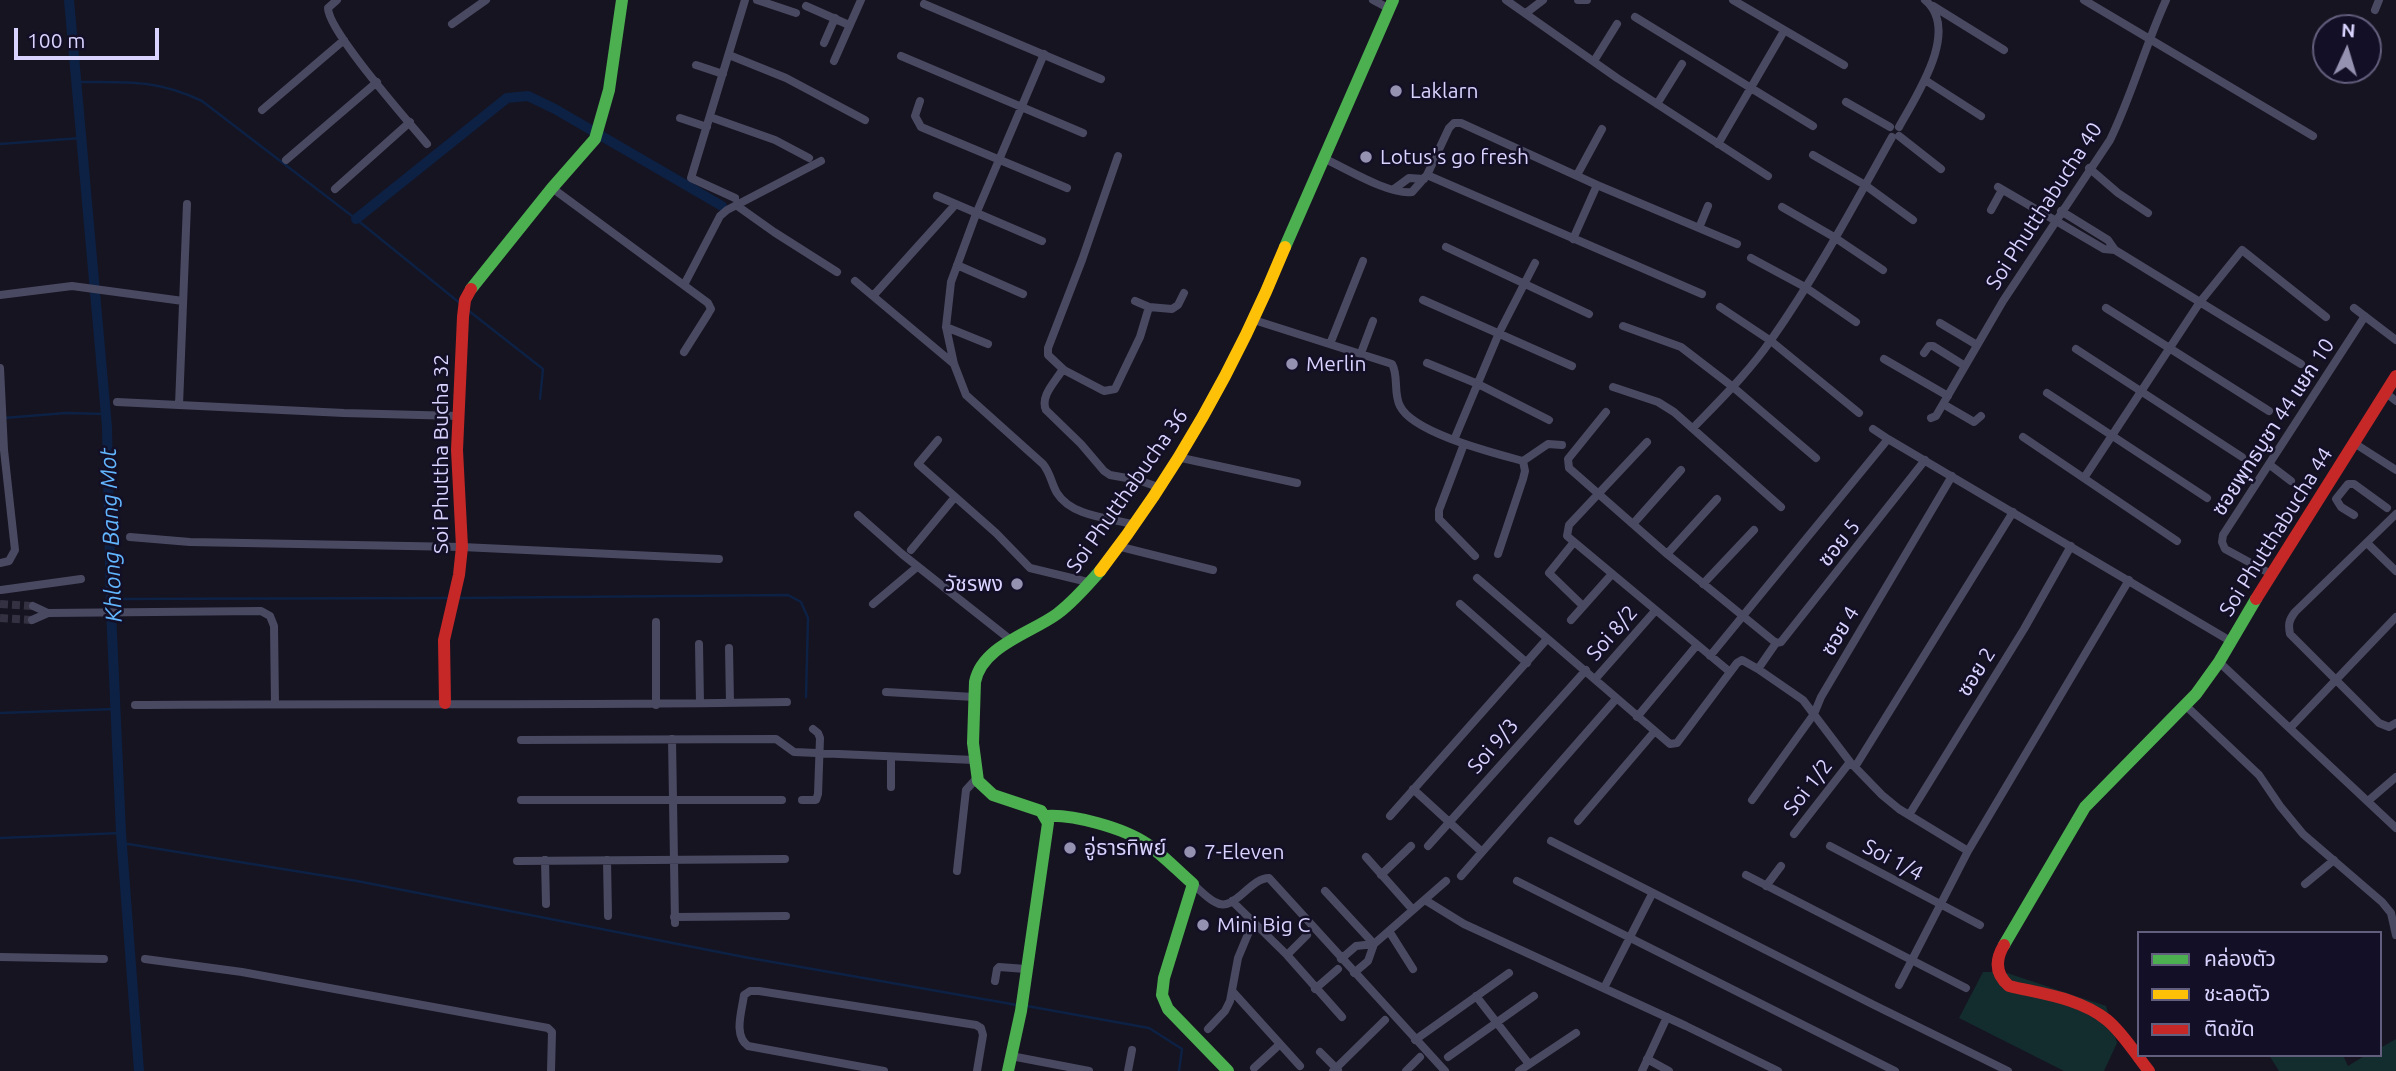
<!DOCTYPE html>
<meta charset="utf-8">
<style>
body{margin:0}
#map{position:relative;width:2396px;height:1071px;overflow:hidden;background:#161421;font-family:Ubuntu,"Noto Sans Thai",sans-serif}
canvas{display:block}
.legend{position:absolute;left:2137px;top:931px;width:245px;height:126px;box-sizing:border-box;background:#130f26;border:2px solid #625e7d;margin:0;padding:9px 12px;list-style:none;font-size:21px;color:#d9d4ff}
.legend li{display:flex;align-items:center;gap:14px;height:35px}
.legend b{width:35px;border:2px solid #625e7d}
.north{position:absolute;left:2312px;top:14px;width:70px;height:70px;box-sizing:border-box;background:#130f26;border:2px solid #625e7d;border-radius:50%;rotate:4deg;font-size:19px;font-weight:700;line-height:28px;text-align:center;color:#d9d4ff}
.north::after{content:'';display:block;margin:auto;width:24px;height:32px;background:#9591b1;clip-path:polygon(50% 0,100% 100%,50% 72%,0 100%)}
.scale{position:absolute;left:14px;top:28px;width:145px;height:32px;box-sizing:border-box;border:4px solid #d9d4ff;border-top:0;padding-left:9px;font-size:21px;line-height:24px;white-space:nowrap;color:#d9d4ff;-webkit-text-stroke:5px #130f26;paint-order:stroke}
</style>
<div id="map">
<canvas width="2396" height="1071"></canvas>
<ul class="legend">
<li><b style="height:9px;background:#4caf50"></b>คล่องตัว</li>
<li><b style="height:9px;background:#ffc107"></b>ชะลอตัว</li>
<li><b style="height:9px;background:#c62828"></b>ติดขัด</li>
</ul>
<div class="north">N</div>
<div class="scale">100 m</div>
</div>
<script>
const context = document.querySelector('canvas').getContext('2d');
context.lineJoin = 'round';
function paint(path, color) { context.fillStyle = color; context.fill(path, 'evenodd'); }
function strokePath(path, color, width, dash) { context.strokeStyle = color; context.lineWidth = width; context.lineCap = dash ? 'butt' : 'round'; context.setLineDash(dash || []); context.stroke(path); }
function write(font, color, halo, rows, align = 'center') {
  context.font = font + ' Ubuntu,"Noto Sans Thai",sans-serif'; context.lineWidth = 5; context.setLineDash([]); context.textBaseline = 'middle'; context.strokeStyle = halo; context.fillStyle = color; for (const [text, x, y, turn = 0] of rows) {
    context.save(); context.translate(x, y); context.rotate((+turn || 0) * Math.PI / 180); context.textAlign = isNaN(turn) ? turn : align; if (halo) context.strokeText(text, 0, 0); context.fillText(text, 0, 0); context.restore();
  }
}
paint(new Path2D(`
 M1983 972H2004L2106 1006 2117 1043 2104 1071H2064L1959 1018Z
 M2396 1039V1071H2279L2269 1055H2343L2348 1066 2366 1055H2380V1048Z`), '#132c2d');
strokePath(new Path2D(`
 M76 82C125 82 156 79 202 101L356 219 461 304
 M0 144 81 138
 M469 311 543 369 540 399
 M4 418 66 413 106 414
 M458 598 788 595 801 602 808 618 806 697
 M111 599 448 598
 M0 713 115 709
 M0 838 121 833
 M122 843 357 881 744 957 1017 1005
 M1027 1006 1149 1028 1182 1049 1179 1071`), '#0d2144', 2.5);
strokePath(new Path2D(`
 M69 0 107 427 111 610 121 833 139 1071
 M356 219 507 98 528 96 555 109 722 206`), '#0d2144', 10);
strokePath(new Path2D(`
 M0 604 33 606
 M0 618 32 620`), '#333142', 8, [8, 4]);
strokePath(new Path2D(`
 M337 0 328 8C328 31 408 121 427 144
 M757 0 796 13
 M1373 0 1390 9
 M1506 0 1617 78 1768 176
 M1578 0H1587
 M1733 0 1844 65
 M2084 0 2313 136
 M924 4 1101 79
 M806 6 849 25
 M1933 6 2004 50
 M2375 10 2379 0
 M1526 13 1543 0
 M1635 17 1813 126
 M452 24 486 0
 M824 43 835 18
 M1044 54 976 214 951 282 946 327 954 364 966 395 1043 464C1051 474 1051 483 1057 493 1071 516 1108 518 1132 524
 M729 55 786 78 865 120
 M901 56 1083 133
 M834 61 861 0
 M1594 61 1617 24
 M696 65 723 74
 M1925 80 1981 116
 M920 101 915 116 921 127 1067 188
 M1846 102 1890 127
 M1657 104 1682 64
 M262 110 344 40
 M710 117 775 140 809 158
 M680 118 707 127
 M1899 127C1916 96 1961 30 1925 0
 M1899 136 1941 169
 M1718 144 1784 31
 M1813 155 1865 185 1913 220
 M1118 156 1082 260 1048 348V355L1064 370 1104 391 1115 389 1140 337 1149 307 1135 301
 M1323 158C1346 168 1388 195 1412 192L1427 175 1449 128 1454 123H1461L1597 185 1737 244
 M286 160 377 82
 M2089 168 2118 193 2148 213
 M1427 175 1702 294
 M1577 175 1602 129
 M1998 187 2104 249 2115 250 2108 240 2061 211
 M552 188 708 303 711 309 708 314 684 352
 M335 189 410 122
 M1394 189 1409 178 1424 179
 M937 196 1042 241
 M735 198 691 178 745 0
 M736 205 774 232 837 272
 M1782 207 1834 237 1883 270
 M1991 210 2002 190
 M1699 228 1708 206
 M1573 239 1597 185
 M1446 247 1589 314
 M2115 250 2301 364
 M1751 258 1805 287 1856 322
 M957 265 1023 294
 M855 281 954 364
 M684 285 720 216 727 210 821 161
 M0 295 72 286 183 301
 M873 296 955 205
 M1423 300 1572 366
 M1149 307 1172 309 1178 305 1184 293
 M1720 307 1771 341 1859 413
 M2106 308 2269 411
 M2354 308 2396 340
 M1254 320 1392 364C1399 376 1393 393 1400 406 1413 433 1494 453 1523 461L1525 471 1523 479 1498 554
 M1940 323 1977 345
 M1623 326 1681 347 1733 387 1816 458
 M946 327 988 344
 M1330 344 1363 261
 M2076 349 2242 457
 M1361 353 1373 321
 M1924 353 1929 346H1933L1965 366
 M1884 359 1948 396
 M1427 363 1478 384 1549 420
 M0 368 4 450 15 550 9 561 0 563
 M1064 370 1061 372C1054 383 1040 397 1046 410L1081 444 1104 471 1110 475 1138 480 1158 487
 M1613 387 1658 402 1674 412 1781 507
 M2047 393 2207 498
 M2386 393 2396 401
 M117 402 344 413 458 416
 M1943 404 1974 422 1981 416
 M179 405 187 204
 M1606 412 1568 459 1569 468 1667 554 1776 643
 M1931 418 1936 416 2003 301 2110 140C2132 95 2145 46 2166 0
 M1693 428C1720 400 1749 372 1771 340 1816 276 1854 205 1892 137
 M1873 429 1888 439
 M2023 437 2177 541
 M938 440 918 464 996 533 1030 568 1088 582
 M1454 440 1499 333 1535 263
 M1647 442 1569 525 1567 536 1730 672
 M2354 443 2396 470
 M1464 444 1439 510V519L1475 556
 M1177 457 1297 483
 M1925 460 1781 642 1776 643 1758 669 1803 700 1850 762 1882 795 1899 809 1968 851
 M1523 461 1548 444 1562 445
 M2270 465 2291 481
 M2084 478 2200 302 2242 250 2326 317
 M2396 514 2295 612C2289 620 2288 624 2290 634L2379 723 2389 727 2396 723
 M858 515 902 554 1012 641
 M2354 515 2341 507 2336 499 2348 484H2354L2387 508
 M1633 524 1681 470
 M130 537 190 542 462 547 719 559
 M1574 542 1549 573 1583 606
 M2367 543 2396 571
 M1117 546 1213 570
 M911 550 955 497
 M1667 554 1717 499
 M2271 574 2225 549 2222 542 2223 535 2365 316
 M1477 578 1670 744 1677 743 1737 663 1742 660 1758 669
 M1703 584 1754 530
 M1 590 81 579
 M873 604 917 567
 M1460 604 1527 663
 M33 606 48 613
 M32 620 48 613 261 611 270 616 274 626 275 704
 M1571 620 1612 574
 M656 622V705
 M699 644 700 703
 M729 648 730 703
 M1710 656 1888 439 2232 642
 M2219 662 2396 828
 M1596 678 1655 611
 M886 692 974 697
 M135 705C353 703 570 706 787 702
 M2185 705 2259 775 2280 806 2303 834 2382 902 2391 913 2396 935
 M1637 717 1697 645
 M2290 728 2396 617
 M672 739 675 923
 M521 740 776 739 794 752 974 760
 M891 758V787
 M1855 767 2013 512
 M1413 789 1482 852
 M521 800H782
 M802 800H816L818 794 820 738 818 733 813 729
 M1752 800 1814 714 1821 697 1952 476
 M2368 801 2396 777
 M1909 815 2024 629 2071 546
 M1390 816 1547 639
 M1578 821 1654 732
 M1794 834 1850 762
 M1551 841 1874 1005 2008 1071
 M1428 846 1586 670
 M1830 846 1980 925
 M1366 857 1413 910
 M545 860 546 904
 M607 860 608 916
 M517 861 785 859
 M957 871 966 790 977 778
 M1381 875 1411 846
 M1746 875 1966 988
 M1461 876 1616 699
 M1517 881 1895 1071
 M1193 884C1200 890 1207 898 1215 902 1234 914 1249 878 1269 878L1445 1071
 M2305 884 2334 860
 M1766 886 1781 866
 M1325 891 1374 944
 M1425 900 1464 924 1686 1026 1778 1071
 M1232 901 1287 955 1342 1017
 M674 917 786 916
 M1389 931 1413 969
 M1287 955 1307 935
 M0 957 104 959
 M145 959 242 972 548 1028 552 1032 551 1071
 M1341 959 1356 946 1374 944 1446 881
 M1354 973 1368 961 1374 944
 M995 981 997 969 999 967 1026 969
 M1899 985 1968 851 2129 580
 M1604 988 1652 894
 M1315 989 1338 969
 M1233 992 1300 1066
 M1476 996 1529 1064
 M1208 1029 1225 1011 1230 1001 1238 958 1253 922
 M1415 1040 1509 973
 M1320 1052 1338 1070
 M1011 1056 1089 1071
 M1448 1057 1534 996
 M1647 1059 1669 1071
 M1254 1068 1280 1044
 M884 1071 748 1046C733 1035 742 1011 744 995L750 991H759L976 1025 981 1028 983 1035 977 1071
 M1128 1071 1132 1050
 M1333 1071 1385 1020
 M1406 1071 1420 1057
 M1519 1071 1576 1033
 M1642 1071 1667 1017`), '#4a4962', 8);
strokePath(new Path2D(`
 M1285 247 1393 0
 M471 289 552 188 595 139 609 90 622 0
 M1046 816C1073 814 1124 828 1147 844 1163 855 1178 871 1193 884L1164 978 1162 995 1168 1009 1228 1071
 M2004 945 2085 807 2196 694 2219 662 2256 599
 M1008 1071 1021 1011 1048 823 1041 811 993 795 978 781 973 743 975 682C982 646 1031 633 1057 614 1073 602 1087 586 1100 571`), '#4caf50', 12);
strokePath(new Path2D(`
 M1100 571C1178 470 1237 365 1285 247`), '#ffc107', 12);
strokePath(new Path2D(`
 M2256 599 2396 376
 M445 703 444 640 459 575 462 547 457 450 463 317 465 300 471 289
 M2004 945C1995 960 1995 974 2009 986 2042 994 2080 998 2107 1020 2124 1034 2135 1054 2149 1071`), '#c62828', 12);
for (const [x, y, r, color] of [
 [1396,91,7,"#9591b1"],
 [1366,157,7,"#9591b1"],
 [1292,364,7,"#9591b1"],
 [1017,584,7,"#9591b1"],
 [1070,848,7,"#9591b1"],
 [1190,852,7,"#9591b1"],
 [1203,925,7,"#9591b1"]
]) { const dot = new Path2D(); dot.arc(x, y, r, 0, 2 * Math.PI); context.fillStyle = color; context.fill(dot); strokePath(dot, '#130f26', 2.5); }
write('21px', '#d9d4ff', '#130f26', [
 ["Laklarn",1410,91],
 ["Lotus's go fresh",1380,157],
 ["Merlin",1306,364],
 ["วัชรพง",1003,584,"right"],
 ["อู่ธารทิพย์",1084,848],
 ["7-Eleven",1204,852],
 ["Mini Big C",1217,925]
], 'left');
write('21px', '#d9d4ff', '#130f26', [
 ["Soi Phutthabucha 40",2044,206,-57],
 ["ซอยพุทธบูชา 44 แยก 10",2273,427,-57],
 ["Soi Phuttha Bucha 32",441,454,-90],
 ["Soi Phutthabucha 36",1127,491,-55],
 ["Soi Phutthabucha 44",2276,532,-58],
 ["ซอย 5",1839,543,-51],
 ["ซอย 4",1840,631,-59],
 ["Soi 8/2",1612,633,-49],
 ["ซอย 2",1976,672,-58],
 ["Soi 9/3",1493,746,-49],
 ["Soi 1/2",1808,787,-52],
 ["Soi 1/4",1893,860,28]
]);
write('italic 23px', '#62b6ff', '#130f26', [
 ["Khlong Bang Mot",111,535,-92]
]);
</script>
